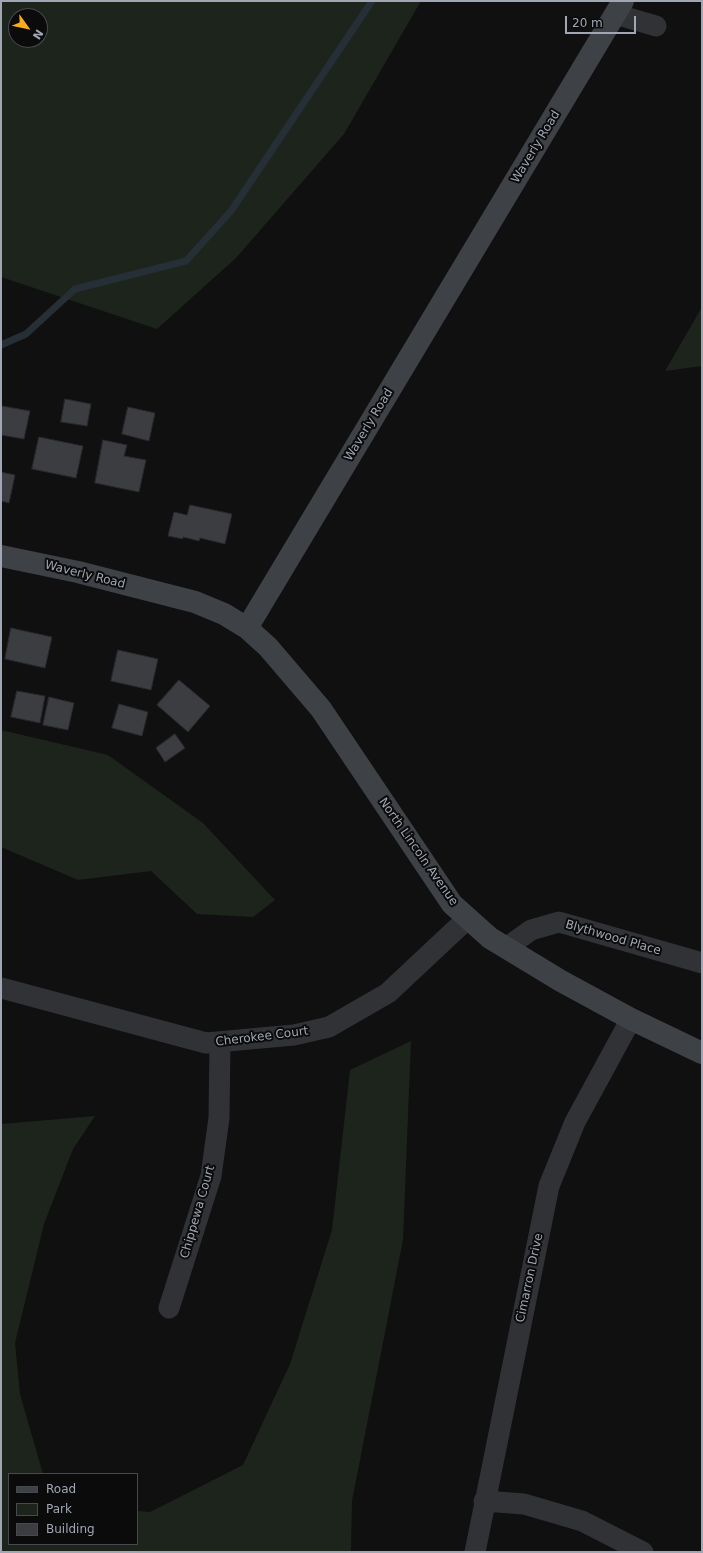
<!DOCTYPE html>
<style>
body{margin:0}
#map{position:relative;width:703px;height:1553px;overflow:hidden;background:#101011;font-family:"DejaVu Sans",sans-serif}
canvas{display:block}
.frame{position:absolute;inset:0;border:2px solid #a0a6b3;pointer-events:none}
.legend{position:absolute;left:8px;top:1473px;width:130px;height:72px;box-sizing:border-box;background:#0b0b0c;border:1px solid #47494f;margin:0;padding:5px 7px;list-style:none;font-size:12px;color:#a0a6b3}
.legend li{display:flex;align-items:center;gap:8px;height:20px}
.legend b{width:20px;border:1px solid #47494f}
.north{position:absolute;left:8px;top:8px;width:40px;height:40px;box-sizing:border-box;background:#0b0b0c;border:1px solid #47494f;border-radius:50%;rotate:123deg;font-size:11px;font-weight:700;line-height:16px;text-align:center;color:#a0a6b3}
.north::after{content:'';display:block;margin:auto;width:14px;height:18px;background:#fcaa1c;clip-path:polygon(50% 0,100% 100%,50% 72%,0 100%)}
.scale{position:absolute;left:565px;top:16px;width:71px;height:18px;box-sizing:border-box;border:2px solid #a0a6b3;border-top:0;padding-left:5px;font-size:12px;line-height:14px;white-space:nowrap;color:#a0a6b3;-webkit-text-stroke:3px #0b0b0c;paint-order:stroke}
</style>
<div id="map">
<canvas width="703" height="1553"></canvas>
<div class="frame"></div>
<ul class="legend">
<li><b style="height:5px;background:#3e4146"></b>Road</li>
<li><b style="height:11px;background:#1c241c"></b>Park</li>
<li><b style="height:11px;background:#3b3d41"></b>Building</li>
</ul>
<div class="north">N</div>
<div class="scale">20 m</div>
</div>
<script>
const context = document.querySelector('canvas').getContext('2d');
context.lineJoin = 'round';
function paint(path, color) { context.fillStyle = color; context.fill(path, 'evenodd'); }
function strokePath(path, color, width, dash) { context.strokeStyle = color; context.lineWidth = width; context.lineCap = dash ? 'butt' : 'round'; context.setLineDash(dash || []); context.stroke(path); }
function write(font, color, halo, rows, align = 'center') {
  context.font = font + ' "DejaVu Sans",sans-serif'; context.lineWidth = 4; context.setLineDash([]); context.textBaseline = 'middle'; context.strokeStyle = halo; context.fillStyle = color; for (const [text, x, y, turn = 0] of rows) {
    context.save(); context.translate(x, y); context.rotate((+turn || 0) * Math.PI / 180); context.textAlign = isNaN(turn) ? turn : align; if (halo) context.strokeText(text, 0, 0); context.fillText(text, 0, 0); context.restore();
  }
}
paint(new Path2D(`
 M1 1H421L344 134 236 258 157 329 1 277ZM16 16H40V40H16Z
 M702 307V366L665 371Z
 M1 730 108 755 203 823 275 900 253 917 197 914 151 871 78 880 1 847Z
 M411 1041 403 1240 352 1501 351 1552H1V1124L95 1116 73 1149 44 1224 15 1343 20 1394 43 1474H9V1544H137V1511L150 1512 243 1465 290 1364 332 1230 350 1070Z`), '#1c241c');
strokePath(new Path2D(`
 M1 345 26 334 75 289 186 261 231 211 372 1`), '#262f35', 7);
const building = new Path2D(`
 M65 399 91 404 87 426 61 422Z
 M2 406 30 411 24 439 1 435Z
 M128 407 155 413 149 441 122 434Z
 M39 437 83 446 76 478 32 469Z
 M103 440 127 445 124 456 146 460 139 492 95 483Z
 M1 472 15 475 9 503 1 501Z
 M190 505 232 514 225 544 200 538 199 541 183 537V539L168 536 174 512 187 515Z
 M11 628 52 637 45 668 5 659Z
 M118 650 158 659 151 690 111 681Z
 M179 680 210 706 188 732 157 705Z
 M17 691 45 696 40 723 11 717Z
 M49 697 74 703 68 730 43 725Z
 M119 704 148 712 142 736 112 728Z
 M175 734 185 748 165 762 156 748Z`);
paint(building, '#3b3d41');
strokePath(building, '#29292d', 1);
strokePath(new Path2D(`
 M615 14 656 26
 M506 948 531 930 559 922 702 963
 M1 988 206 1043 294 1035 329 1027 388 993 468 918
 M169 1308 211 1176 219 1118 220 1042
 M484 1501 524 1504 582 1521 643 1552
 M475 1552 549 1186 575 1122 631 1019`), '#303236', 21);
strokePath(new Path2D(`
 M1 556 78 572 195 602 224 614 247 628 268 647 321 709 452 904 490 938 561 981 631 1019 702 1053
 M247 628 623 1`), '#3e4146', 22);
write('12px', '#a0a6b3', '#0b0b0c', [
 ["Waverly Road",536,147,-59],
 ["Waverly Road",369,425,-59],
 ["Waverly Road",85,575,14],
 ["North Lincoln Avenue",418,852,55],
 ["Blythwood Place",613,938,16],
 ["Cherokee Court",262,1037,-7],
 ["Chippewa Court",198,1212,-74],
 ["Cimarron Drive",530,1278,-78]
]);
</script>
